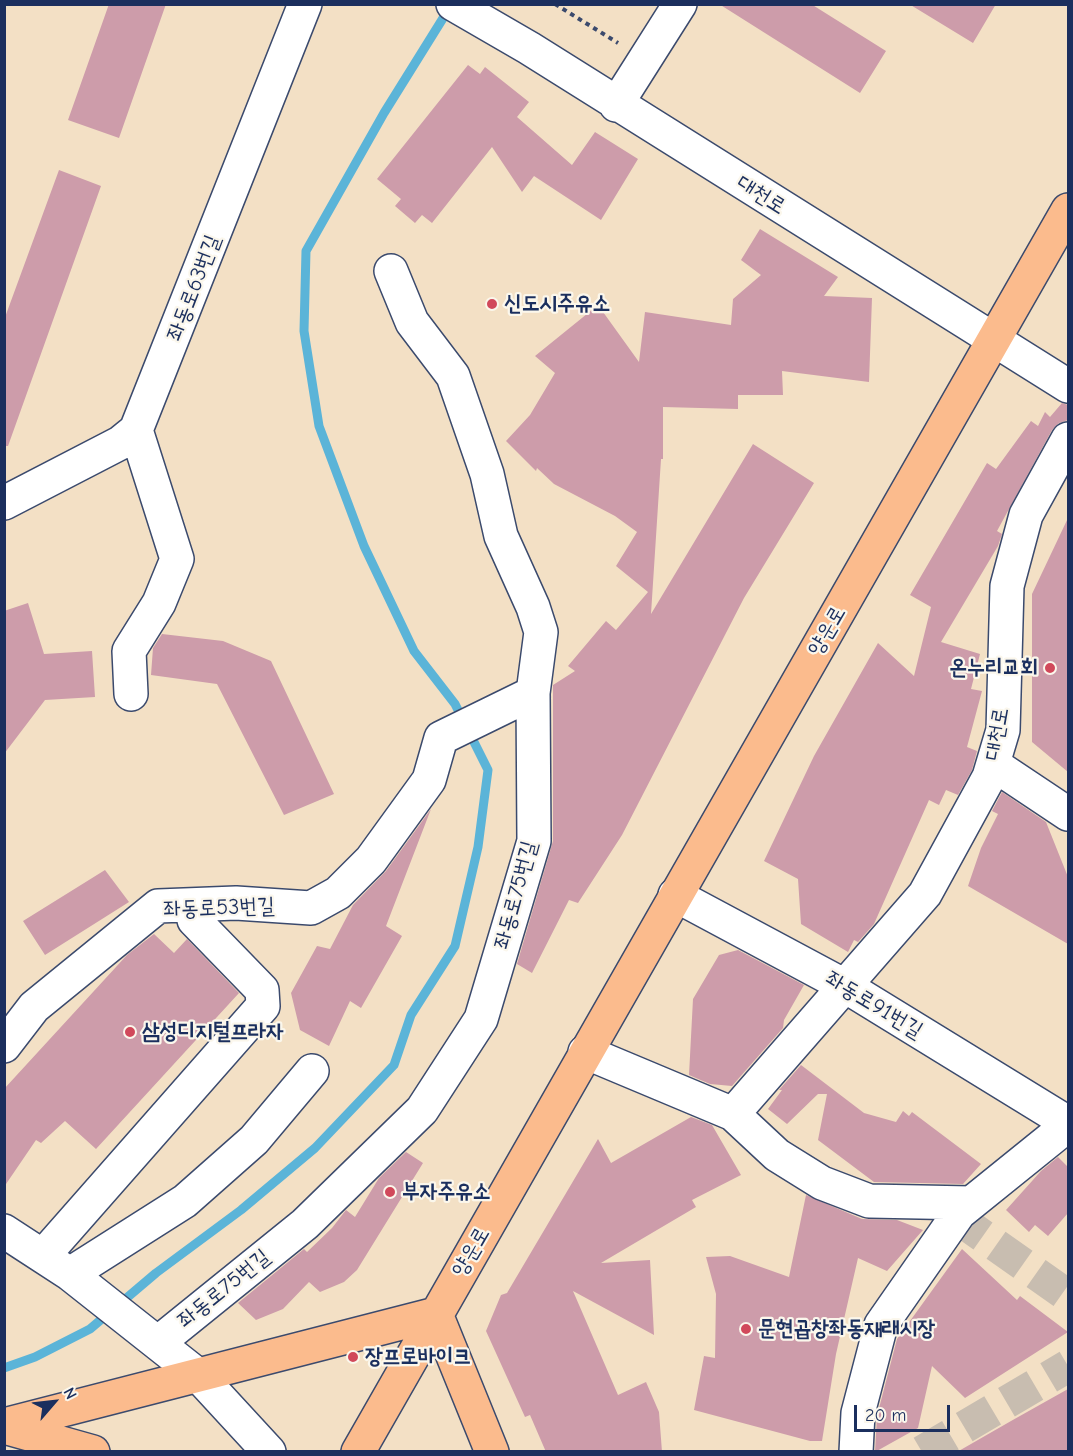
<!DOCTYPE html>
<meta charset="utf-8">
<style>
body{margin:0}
#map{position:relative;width:1073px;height:1456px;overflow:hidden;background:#f3e0c5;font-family:"Comic Neue",sans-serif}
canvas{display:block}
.frame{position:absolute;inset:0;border:6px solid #1b2f5e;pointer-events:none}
.north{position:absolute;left:24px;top:1372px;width:60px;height:60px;-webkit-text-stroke:4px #fbf7ec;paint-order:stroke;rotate:62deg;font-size:16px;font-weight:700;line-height:24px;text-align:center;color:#1b2f5e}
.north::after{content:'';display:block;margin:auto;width:21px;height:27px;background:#1b2f5e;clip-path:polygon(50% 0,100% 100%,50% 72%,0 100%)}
.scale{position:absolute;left:854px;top:1405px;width:96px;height:27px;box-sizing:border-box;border:3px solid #1b2f5e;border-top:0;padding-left:8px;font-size:18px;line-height:21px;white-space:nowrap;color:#1b2f5e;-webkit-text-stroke:4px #fbf7ec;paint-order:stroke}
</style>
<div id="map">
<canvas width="1073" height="1456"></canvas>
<div class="frame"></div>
<div class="north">N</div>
<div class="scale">20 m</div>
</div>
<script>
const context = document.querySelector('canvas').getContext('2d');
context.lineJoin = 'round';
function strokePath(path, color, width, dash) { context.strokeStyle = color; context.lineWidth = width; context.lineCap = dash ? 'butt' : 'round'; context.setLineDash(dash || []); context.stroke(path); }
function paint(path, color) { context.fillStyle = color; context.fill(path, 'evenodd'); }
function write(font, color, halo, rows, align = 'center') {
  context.font = font + ' "Comic Neue","Poor Story",sans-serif'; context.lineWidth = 4.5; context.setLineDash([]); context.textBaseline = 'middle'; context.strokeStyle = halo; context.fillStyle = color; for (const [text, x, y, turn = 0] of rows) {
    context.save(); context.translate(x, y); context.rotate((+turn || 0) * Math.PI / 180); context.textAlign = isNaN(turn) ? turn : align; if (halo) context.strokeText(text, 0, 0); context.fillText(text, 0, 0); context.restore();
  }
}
strokePath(new Path2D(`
 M4 1368 35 1357 90 1329 156 1273 241 1210 315 1148 394 1065 411 1015 455 946 478 847 488 770 455 704 414 651 364 546 319 426 304 331 306 251 384 113 450 7`), '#5bb4d8', 9);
paint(new Path2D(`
 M109 4H166L119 138 68 120Z
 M719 4H811L886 51 860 93Z
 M909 4H996L973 43Z
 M468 65 480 74 485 67 529 102 517 117 572 165 595 132 638 159 601 220 534 176 522 192 492 147 432 223 422 215 415 223 395 206 401 199 377 179Z
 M59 170 101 186 8 446H4V320Z
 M760 229 838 277 824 296 872 298 869 382 782 371 783 395H738V409L663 407V459H661L651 614 753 444 814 483 744 598 622 835 578 903 569 900 532 973 517 964 553 841V685L575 671 568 666 606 621 616 630 648 592 616 566 637 532 615 516 554 484 537 468 536 471 506 441 530 415 555 373 535 356 598 305 639 362 645 312 731 325 733 299 761 275 741 260Z
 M1062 403 1068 405V420L1059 423 1052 430 997 531 1002 534 998 546 941 642 980 654 971 689 982 691 967 747 977 751 972 770 958 795 946 790 939 805 929 800 874 924 858 942 854 940 848 952 801 924 798 879 764 861 814 756 878 643 914 676 931 607 910 595 987 463 996 469 1031 421 1038 426 1045 412 1050 417Z
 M1068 518V772L1032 742V594Z
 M28 603 44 654 92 651 95 697 45 700 4 754V611Z
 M162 634 223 641 271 661 334 794 284 815 217 684 151 675 153 648Z
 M1002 792 1046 822 1068 877V944L968 886 981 848 998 814 992 811Z
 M431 809 386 926 402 936 361 1008 350 1001 329 1046 300 1030 291 993 317 946 330 949 353 905 386 871Z
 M105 870 129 902 45 955 23 921Z
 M154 934 174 953 187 939 239 993 96 1149 65 1121 41 1143 36 1140 4 1187V1089L127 955Z
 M738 950 804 985 784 1020 783 1028 732 1086 710 1084 689 1075 693 999 719 955Z
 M801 1065 864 1113 896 1122 903 1111 909 1116 912 1112 981 1164 963 1184 874 1182 818 1140 827 1094H818L787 1124 768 1109 782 1090H779Z
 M691 1117 712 1125 741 1175 692 1200 696 1207 601 1263 650 1260 654 1335 573 1291 618 1395 646 1382 659 1412 662 1452H546L530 1415 525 1417 486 1331 501 1295 507 1293 598 1139 611 1163Z
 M406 1152 423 1163 357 1270 344 1282 320 1292 309 1282 283 1309 256 1320 238 1303 304 1249 307 1252 332 1228 346 1210 355 1217 379 1178Z
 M1058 1157 1068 1167V1213L1048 1236 1035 1225 1029 1232 1006 1210 1041 1171Z
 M806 1195 862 1219 897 1220 923 1230 887 1271 858 1258 836 1354 822 1441H810L694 1410 704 1356 715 1358 716 1294 706 1257 730 1256 789 1277Z
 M962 1249 1017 1300 1020 1296 1068 1332 965 1398 932 1366 918 1428 875 1452 877 1416 897 1339Z
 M1068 1389V1452H957L1011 1421Z`), '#cd9caa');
strokePath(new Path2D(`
 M956 1217 1068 1296
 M922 1452 1068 1366`), '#c8bdb0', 33, [33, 16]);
const minor = new Path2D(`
 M453 4 529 48 1068 386
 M616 105 680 4
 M4 503 120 443 136 430 305 4
 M131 694 129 651 159 603 177 559 136 430
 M993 764 1068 814
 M675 895 845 986 1068 1123
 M4 1046 34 1007 158 906 236 903 311 908 338 893 371 860 429 780 441 738 533 693
 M585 1052 733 1114 777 1155 822 1183 869 1201 971 1203
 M733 1114 925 894 989 777 1003 730 1007 586 1026 515 1068 439
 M4 1231 70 1274 199 1376 269 1452
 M43 1256 263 1006 262 990 194 920
 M70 1274 185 1201 254 1140 312 1071
 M159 1342 305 1224 422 1110 481 1019 534 841 533 693 541 632 533 607 501 536 487 474 453 376 412 322 391 271
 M856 1452 858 1413 881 1325 959 1213 1068 1125`);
const major = new Path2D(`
 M4 1425 436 1314 492 1452
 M4 1427 93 1452
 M358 1452 1068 210`);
strokePath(minor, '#3b4a6d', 36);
strokePath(major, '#3b4a6d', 36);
strokePath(new Path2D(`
 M555 4 618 43`), '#3b4a6d', 4, [4.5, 4.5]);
strokePath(minor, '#fff', 33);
strokePath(major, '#fbbb8d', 33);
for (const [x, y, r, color] of [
 [492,304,6,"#d1495b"],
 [1050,668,6,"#d1495b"],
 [130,1032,6,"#d1495b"],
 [390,1192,6,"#d1495b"],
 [746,1329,6,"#d1495b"],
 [353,1357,6,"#d1495b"]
]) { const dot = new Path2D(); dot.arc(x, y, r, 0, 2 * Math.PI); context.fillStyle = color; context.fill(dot); strokePath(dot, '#fbf7ec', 2); }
write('22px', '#1b2f5e', '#fbf7ec', [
 ["대천로",761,195,32],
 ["좌동로63번길",194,288,-69],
 ["양운로",827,631,-60],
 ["대천로",997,734,-80],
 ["좌동로75번길",516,895,-75],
 ["좌동로53번길",219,908,-2],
 ["좌동로91번길",874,1005,31],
 ["양운로",471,1252,-60],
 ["좌동로75번길",224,1289,-39]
]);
write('bold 22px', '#1b2f5e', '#fbf7ec', [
 ["신도시주유소",504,304],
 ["온누리교회",1038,668,"right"],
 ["삼성디지털프라자",142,1032],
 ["부자주유소",402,1192],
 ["문현곱창좌동재래시장",758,1329],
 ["장프로바이크",365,1357]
], 'left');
</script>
